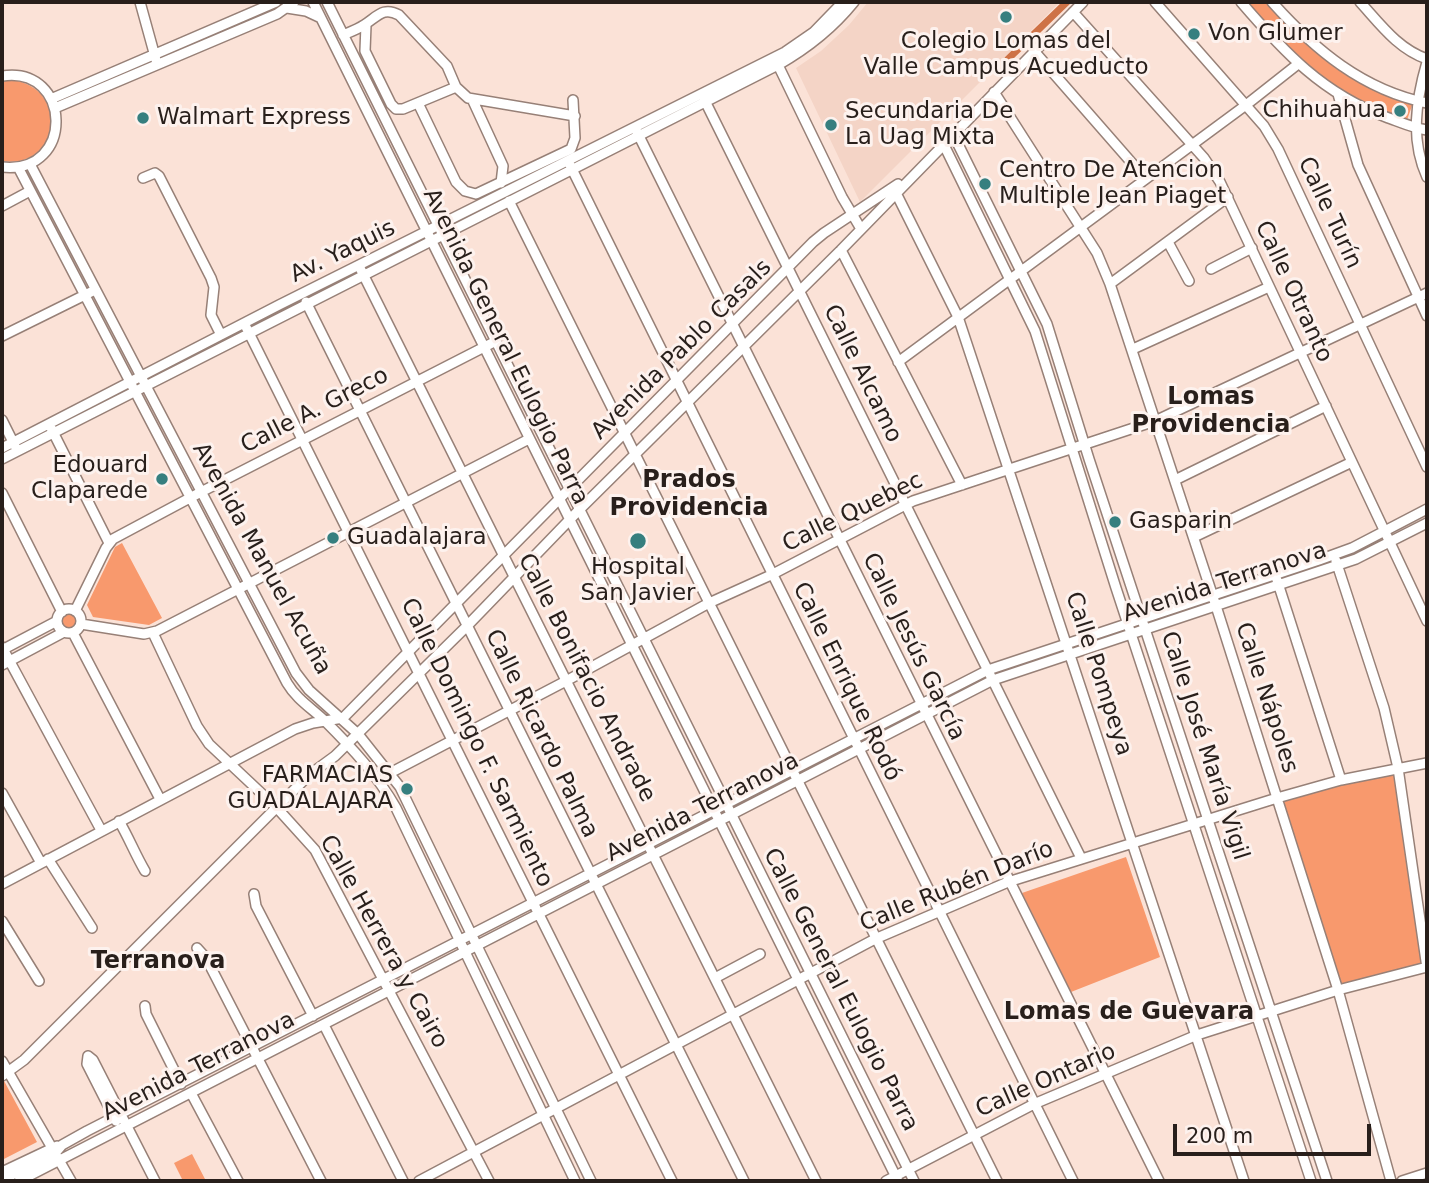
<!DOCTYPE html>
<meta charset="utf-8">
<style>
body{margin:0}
#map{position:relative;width:1429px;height:1183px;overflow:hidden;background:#fbe2d7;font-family:"DejaVu Sans",sans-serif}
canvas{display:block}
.frame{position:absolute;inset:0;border:4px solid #281f1b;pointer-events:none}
.scale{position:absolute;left:1173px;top:1124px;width:198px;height:32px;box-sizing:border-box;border:4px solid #281f1b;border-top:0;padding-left:9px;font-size:21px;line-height:24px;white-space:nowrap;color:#281f1b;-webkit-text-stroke:5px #fdf2ee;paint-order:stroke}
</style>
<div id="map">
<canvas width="1429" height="1183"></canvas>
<div class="frame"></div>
<div class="scale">200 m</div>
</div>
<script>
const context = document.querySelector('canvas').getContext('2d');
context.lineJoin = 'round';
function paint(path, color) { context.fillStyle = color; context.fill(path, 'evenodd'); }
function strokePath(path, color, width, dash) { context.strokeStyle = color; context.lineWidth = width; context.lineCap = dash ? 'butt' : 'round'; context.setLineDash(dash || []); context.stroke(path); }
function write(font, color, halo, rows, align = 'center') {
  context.font = font + ' "DejaVu Sans",sans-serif'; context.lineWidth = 6; context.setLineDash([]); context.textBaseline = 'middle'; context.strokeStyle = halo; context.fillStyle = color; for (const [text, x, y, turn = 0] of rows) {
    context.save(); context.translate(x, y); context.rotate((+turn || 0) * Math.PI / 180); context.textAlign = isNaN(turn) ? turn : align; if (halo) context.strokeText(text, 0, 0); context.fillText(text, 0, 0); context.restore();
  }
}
paint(new Path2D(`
 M868 2H1060L860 202 796 68 821 51 849 25Z`), '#f4d4c6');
paint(new Path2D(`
 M1246 2H1270L1319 51 1413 103 1407 120 1366 105 1303 65Z
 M13 80C72 90 59 170 2 161V81Z
 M122 543 162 618 149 625 93 617 87 605 115 547Z
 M60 622a9 9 0 1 1 18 0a9 9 0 1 1-18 0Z
 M1396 772 1424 965 1338 987 1281 799Z
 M1126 857 1160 957 1071 992 1022 893Z
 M3 1079 37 1142 2 1160V1080Z
 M192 1154 206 1181H183L174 1163Z`), '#f8996d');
strokePath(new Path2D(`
 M1008 59 1067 2`), '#ce7246', 7);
const minor = new Path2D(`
 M140 2 156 60
 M313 2 898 1181
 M327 2 914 1181
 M1155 2 1264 126 1278 149 1427 467
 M1241 2C1284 52 1323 94 1386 117 1400 122 1413 128 1427 130
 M1272 2C1315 50 1363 90 1427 103
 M1360 2C1380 24 1398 49 1427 59
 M287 8 306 11 321 18
 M1073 12 1204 158 1220 182 1427 621
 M366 25 365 51 391 104 396 109H403L456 87
 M343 35C350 32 358 29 364 25 377 17 383 6 399 15L447 66 456 87 468 98 575 116
 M1034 51 1145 178
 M1427 62C1416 100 1410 140 1427 177
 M778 65 842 197 861 229
 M2 76C72 65 76 175 2 167
 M994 92 1097 253 1110 284 1216 606 1338 990 1391 1181
 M1338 94 1358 165 1427 316
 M51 99 276 2
 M704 99 1081 858
 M473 101 503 166 501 183
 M418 103 456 182 465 191 476 194 571 149 575 138 573 100
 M55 108 277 14 294 2
 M635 128 1159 1181
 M953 134 1047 324 1089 459 1327 1181
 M943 143 1035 331 1116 588 1311 1181
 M568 161 1073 1181
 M30 164 296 673 309 690 358 734 400 787 591 1181
 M18 167 287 683C297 700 313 709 326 722 352 748 378 776 396 808L575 1181
 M143 178 155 173 159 176 211 278 214 287 211 315 221 335
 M895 191 958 317 1244 1181
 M509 201 997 1181
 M2 206 30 191
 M1168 242 1189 281
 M841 250 962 485
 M359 266 816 1181
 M1211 269 1252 248
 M1110 284 1228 197
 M306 302 744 1181
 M244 323 672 1181
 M2 336 95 290
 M1133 349 1269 287
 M898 362 1246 105 1298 64
 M2 420 15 446
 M51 428 109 543
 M2 448 279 305 785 52 814 32 843 2
 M2 459 778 65C808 48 833 28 854 2
 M1175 480 1326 406
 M2 493 62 612
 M1194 537 1352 462
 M1336 561 1384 708 1398 768 1427 968
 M1277 580 1341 780
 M57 621a12 12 0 1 1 24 0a12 12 0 1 1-24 0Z
 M75 611 106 548 113 539 201 492 496 341
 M81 624 144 634 157 631 529 439
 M73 633 160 799
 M153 633 197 726 209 744 277 808 315 850 489 1181
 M2 647 101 830
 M2 650 57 621
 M2 665 64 632
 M390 773 566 681 709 603 771 575 913 501 1155 421 1427 293
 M2 793 41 863
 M119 821C129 838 135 854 145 871
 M48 859 92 928
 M2 884 295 729 313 723 343 718 813 242 824 233 898 184
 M254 894 256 906 313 1016
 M2 921 39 981
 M197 948 206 958 321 1181
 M715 978 760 954
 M145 1006 146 1014 181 1084
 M324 1025 403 1181
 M88 1056 93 1060 155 1181
 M88 1056 87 1064 116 1121
 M2 1061 71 1181
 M2 1076 24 1060 309 775 335 756 466 627 580 509 841 250 1083 2
 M191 1093 238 1181
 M2 1172 57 1146
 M2 1180 56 1152 62 1145 87 1131 988 670 1319 560 1352 548 1427 509
 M19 1181 993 680 1356 559 1427 523
 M419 1181 875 939 1008 882 1277 798 1341 780 1427 763
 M886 1181 1034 1104 1197 1035 1338 990 1427 967
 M1402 1181 1427 1173`);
strokePath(minor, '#978077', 12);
strokePath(minor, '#fff', 9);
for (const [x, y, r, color] of [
 [1006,17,7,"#367f7f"],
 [1194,34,7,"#367f7f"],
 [1400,111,7,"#367f7f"],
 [143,118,7,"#367f7f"],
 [831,125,7,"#367f7f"],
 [985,184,7,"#367f7f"],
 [162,479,7,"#367f7f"],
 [1115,522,7,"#367f7f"],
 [333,538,7,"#367f7f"],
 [638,541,9,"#367f7f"],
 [407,789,7,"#367f7f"]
]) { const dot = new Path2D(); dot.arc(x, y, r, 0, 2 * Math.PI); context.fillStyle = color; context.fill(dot); strokePath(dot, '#fdf2ee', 2.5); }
write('23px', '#281f1b', '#fdf2ee', [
 ["Von Glumer",1208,34],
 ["Colegio Lomas del",1006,42,"center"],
 ["Valle Campus Acueducto",1006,68,"center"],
 ["Chihuahua",1386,111,"right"],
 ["Secundaria De",845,112],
 ["La Uag Mixta",845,138],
 ["Walmart Express",157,118],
 ["Centro De Atencion",999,171],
 ["Multiple Jean Piaget",999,197],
 ["Edouard",148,466,"right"],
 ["Claparede",148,492,"right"],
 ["Gasparin",1129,522],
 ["Guadalajara",347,538],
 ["Hospital",638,568,"center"],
 ["San Javier",638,594,"center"],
 ["FARMACIAS",393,776,"right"],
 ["GUADALAJARA",393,802,"right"]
], 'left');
write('23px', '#281f1b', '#fdf2ee', [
 ["Calle Turín",1329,213,65],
 ["Av. Yaquis",343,252,-26],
 ["Calle Otranto",1293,292,65],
 ["Avenida General Eulogio Parra",505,347,64],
 ["Avenida Pablo Casals",682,350,-45],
 ["Calle Alcamo",862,374,64],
 ["Calle A. Greco",315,411,-27],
 ["Calle Quebec",853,513,-26],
 ["Avenida Manuel Acuña",261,559,61],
 ["Avenida Terranova",1225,583,-18],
 ["Calle Jesús García",913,647,64],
 ["Calle Pompeya",1098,674,72],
 ["Calle Bonifacio Andrade",586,678,63],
 ["Calle Enrique Rodó",846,682,64],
 ["Calle Nápoles",1266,698,72],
 ["Calle Ricardo Palma",541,734,64],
 ["Calle Domingo F. Sarmiento",476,743,64],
 ["Calle José María Vigil",1204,746,72],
 ["Avenida Terranova",703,808,-27],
 ["Calle Rubén Darío",957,887,-22],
 ["Calle Herrera y Cairo",383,942,61],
 ["Calle General Eulogio Parra",840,990,63],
 ["Avenida Terranova",199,1067,-27],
 ["Calle Ontario",1046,1081,-24]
]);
write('bold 24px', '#281f1b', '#fdf2ee', [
 ["Lomas",1211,398],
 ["Providencia",1211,426],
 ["Prados",689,481],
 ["Providencia",689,509],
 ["Terranova",158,962],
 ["Lomas de Guevara",1129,1013]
]);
</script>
